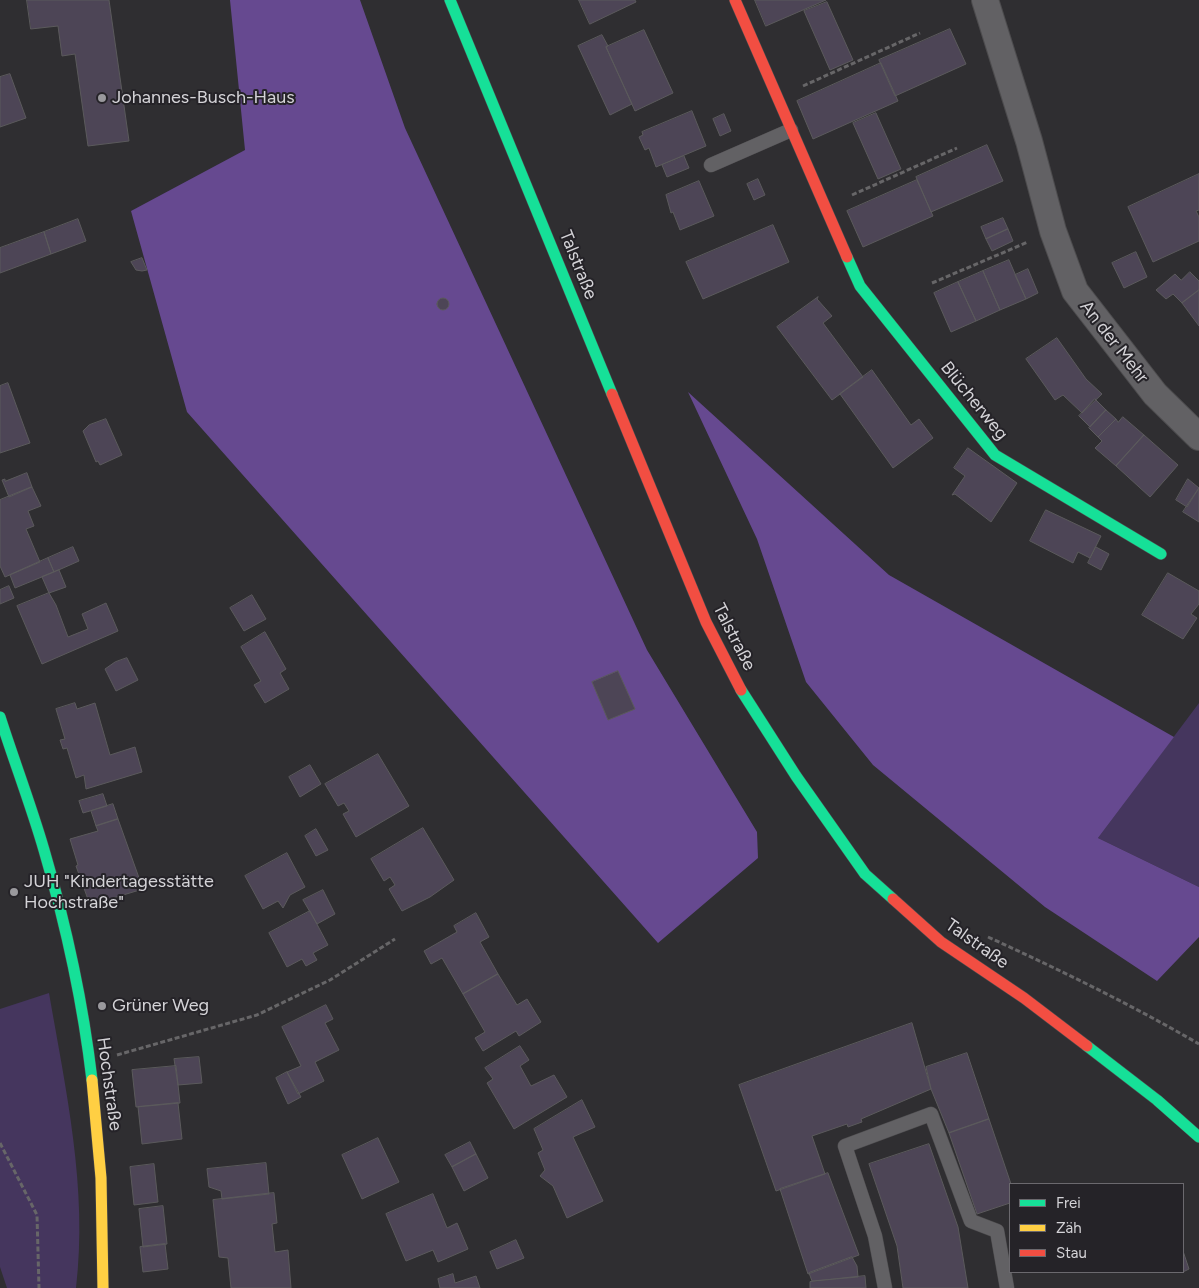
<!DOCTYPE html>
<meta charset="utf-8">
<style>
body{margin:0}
#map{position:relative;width:1199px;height:1288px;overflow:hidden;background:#2f2e31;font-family:Figtree,sans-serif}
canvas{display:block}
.legend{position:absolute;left:1009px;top:1183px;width:175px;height:90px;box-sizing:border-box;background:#252328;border:1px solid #6b696e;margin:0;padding:6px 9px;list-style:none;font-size:15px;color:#d4d3d7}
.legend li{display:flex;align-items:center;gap:10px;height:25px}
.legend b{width:25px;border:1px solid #6b696e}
</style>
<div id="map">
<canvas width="1199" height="1288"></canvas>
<ul class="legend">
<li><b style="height:6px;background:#16e098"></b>Frei</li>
<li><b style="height:6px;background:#ffcf43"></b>Zäh</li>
<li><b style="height:6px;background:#f24e42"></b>Stau</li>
</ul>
</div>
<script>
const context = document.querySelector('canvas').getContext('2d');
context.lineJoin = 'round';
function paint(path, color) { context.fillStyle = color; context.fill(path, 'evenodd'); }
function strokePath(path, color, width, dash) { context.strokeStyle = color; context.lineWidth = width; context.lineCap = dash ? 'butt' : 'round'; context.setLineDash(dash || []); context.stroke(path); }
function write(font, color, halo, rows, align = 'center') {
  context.font = font + ' Figtree,sans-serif'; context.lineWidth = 4; context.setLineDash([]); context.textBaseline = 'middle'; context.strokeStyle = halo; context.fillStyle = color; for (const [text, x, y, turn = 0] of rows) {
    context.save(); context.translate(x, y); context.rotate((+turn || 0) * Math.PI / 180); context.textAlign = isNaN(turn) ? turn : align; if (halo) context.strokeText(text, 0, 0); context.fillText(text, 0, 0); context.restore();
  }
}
paint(new Path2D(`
 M1199 703V887L1098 838Z
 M49 993C66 1091 88 1189 76 1288H7L0 1267V1009Z`), '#45365e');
paint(new Path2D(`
 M230 0H360L405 128 647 650 757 832 758 858 658 943 187 412 131 211 245 150Z
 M688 392 889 575 1174 737 1098 838 1199 887V937L1157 981 1045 907 873 765 806 682 757 539Z`), '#664990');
const building = new Path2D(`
 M27 0H109L129 141 88 146 75 54 62 56 58 26 31 29Z
 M579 0H635L636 2 590 24Z
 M755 0H826L766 26Z
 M827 2 853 60 830 70 804 11Z
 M950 29 966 64 895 96 879 60Z
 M644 30 673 93 635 111 606 47Z
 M602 35 608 46 606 47 632 104 610 115 578 46Z
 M881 63 898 101 813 139 797 101Z
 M10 74 26 118 0 127V77Z
 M692 111 706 146 656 167 649 148 645 150 639 137 643 135 642 132Z
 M876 113 901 169 878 179 853 123Z
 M724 114 731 131 720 136 713 119Z
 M987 145 1003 181 931 212 916 177Z
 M684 156 689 168 667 177 662 165Z
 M1199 174V210L1196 211 1199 217V241L1153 262 1128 207Z
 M758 179 765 195 754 200 747 184Z
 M917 180 933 216 863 247 847 211Z
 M699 181 714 216 680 230 673 212 671 213 666 195Z
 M1003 218 1008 229 986 239 981 227Z
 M78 219 86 241 51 254 44 232Z
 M773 225 789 262 703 299 686 262Z
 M1008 229 1013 241 992 251 986 239Z
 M44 232 51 254 0 273V248Z
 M1136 252 1147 277 1124 288 1112 263Z
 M142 258 147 270 142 271 136 270 131 262Z
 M1009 260 1026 299 1000 310 983 271Z
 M1028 269 1038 293 1026 299 1015 275Z
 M983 271 1000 310 976 321 958 282Z
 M1190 272 1199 281V290L1182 303 1173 294 1166 299 1156 290 1175 274 1181 280Z
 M958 282 976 321 951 332 934 293Z
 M1199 290V326L1182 303Z
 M818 297 817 299 832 316 823 323 863 377 832 400 777 327Z
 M437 304a6 6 0 1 1 12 0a6 6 0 1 1-12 0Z
 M1057 338 1086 379 1102 394 1082 413 1063 395 1055 400 1026 359Z
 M872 370 911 425 919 419 933 438 893 468 840 394Z
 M8 383 30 443 0 453V386Z
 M1095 399 1106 410 1090 427 1079 416Z
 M1106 410 1116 419 1098 437 1089 428Z
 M1123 417 1144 435 1116 466 1095 448 1102 441 1098 437 1116 419 1118 422Z
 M106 419 122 455 100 465 98 461 96 462 83 431 89 425Z
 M1144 435 1178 465 1150 497 1116 466Z
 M968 448 1017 483 991 522 955 494 952 495 965 476 954 468Z
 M27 473 32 487 9 497 2 480 5 479V481Z
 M1188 479 1199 488 1187 507 1176 500Z
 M32 487 41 506 28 511 34 526 26 529 40 562 5 577 0 566V500Z
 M1199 488V522L1183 512Z
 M1046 510 1101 536 1090 558 1078 552 1073 563 1030 541Z
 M73 547 79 561 54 572 48 558Z
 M1096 547 1109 554 1101 570 1088 563Z
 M48 558 54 572 15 588 10 575Z
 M59 570 66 587 49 593 42 577Z
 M1168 573 1199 591V604L1191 614 1197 618 1183 639 1142 615Z
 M9 586 14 598 0 604V590Z
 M49 593 56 605 68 637 88 629 82 614 106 603 118 631 42 664 17 606Z
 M252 595 266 619 244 631 230 608Z
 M265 632 286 669 280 673 289 689 265 703 254 685 261 681 241 647Z
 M127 658 138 680 116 691 105 669 115 662Z
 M618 671 635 709 608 720 592 682Z
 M75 703 77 709 95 703 110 755 135 747 142 772 86 789 84 775 76 778 67 748 63 749 60 740 65 739 56 709Z
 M378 754 409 806 356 837 343 814 349 811 344 803 338 806 325 784Z
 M310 765 321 784 300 797 289 777Z
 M103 794 107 806 83 813 79 801Z
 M113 804 118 819 96 826 91 811Z
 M118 819 143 889 90 905 76 866 78 865 70 839 98 831 96 826Z
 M423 828 454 880 430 897 402 911 389 889 395 885 390 877 384 881 371 859Z
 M316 829 328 850 316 856 305 836Z
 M287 853 305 887 290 895 283 908 278 901 263 909 245 876Z
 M323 890 335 914 317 924 303 900Z
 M310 911 328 945 313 953 317 960 306 966 302 959 287 967 269 933Z
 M476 913 489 937 480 942 498 974 463 994 442 958 431 964 424 951 457 932 454 926Z
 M498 974 517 1005 527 999 541 1022 519 1036 516 1031 483 1051 475 1038 485 1032 463 994Z
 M326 1005 333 1019 325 1023 339 1050 315 1062 324 1081 298 1094 287 1072 301 1066 282 1027Z
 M912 1023 931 1089 861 1119 862 1122 848 1127 847 1124 812 1136 825 1174 776 1191 739 1085Z
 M520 1046 529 1060 520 1066 531 1086 554 1075 567 1097 514 1129 487 1083 493 1079 485 1068Z
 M967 1053 989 1119 949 1133 931 1089 926 1067Z
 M199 1057 202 1083 178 1085 174 1059Z
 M176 1066 180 1103 136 1107 132 1070Z
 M287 1072 301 1097 288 1104 276 1078Z
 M582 1100 595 1127 573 1137 603 1201 567 1218 553 1186 540 1176 545 1170 538 1153 543 1150 534 1129Z
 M178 1103 182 1139 142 1144 138 1107Z
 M989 1119 1011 1184 1010 1203 977 1214 949 1133Z
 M378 1138 399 1182 362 1199 342 1155Z
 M470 1142 476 1154 452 1167 445 1155Z
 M929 1144 958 1227 968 1288H903L897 1246 869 1164Z
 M476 1154 488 1178 464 1191 452 1167Z
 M266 1163 269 1194 222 1199 221 1191 209 1187 207 1169Z
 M154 1164 158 1202 134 1205 130 1167Z
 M828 1173 859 1255 808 1274 780 1189Z
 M274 1193 277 1223 272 1224 275 1252 288 1250 291 1288H231L228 1258 219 1257 213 1200Z
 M433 1194 447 1228 457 1223 468 1249 438 1262 433 1250 406 1261 386 1214Z
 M163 1206 167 1244 143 1247 139 1209Z
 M516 1240 524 1258 497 1269 490 1252Z
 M165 1244 168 1269 143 1272 140 1247Z
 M1183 1251 1189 1269 1183 1272Z
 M852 1257 857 1266 858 1277 812 1281 809 1273Z
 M453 1274 455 1283 476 1276 480 1288H440L438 1279Z
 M865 1276 866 1288H810V1282Z`);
paint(building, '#4d4556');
strokePath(building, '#5b5a5c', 1);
const lane = new Path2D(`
 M711 165 791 130
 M885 1288 875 1236 845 1146 931 1114 971 1221 997 1231 1007 1288`);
const street = new Path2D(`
 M985 0 1029 141 1053 231 1075 291 1155 394 1199 437`);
const fast = new Path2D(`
 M450 0 612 394
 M847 257 860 286 995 455 1161 554
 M741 690 796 776 865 874 893 899
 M0 717C14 761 31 805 44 850 66 925 83 1003 92 1080
 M1087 1046 1157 1100 1199 1137`);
const slow = new Path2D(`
 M92 1080 101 1178 103 1288`);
const jam = new Path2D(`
 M735 0 847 257
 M612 394 706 622 741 690
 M893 899 941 942 1024 998 1087 1046`);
strokePath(lane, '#4d4c4e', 15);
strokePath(street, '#4d4c4e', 28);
strokePath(fast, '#4d4c4e', 12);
strokePath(slow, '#4d4c4e', 12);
strokePath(jam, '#4d4c4e', 12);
strokePath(new Path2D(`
 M803 86 920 33
 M852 195 957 148
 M932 283 1028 242
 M988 937C1060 970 1130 1004 1199 1044
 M117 1055 257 1015 330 980 395 939
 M0 1143 37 1215 39 1288`), '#676668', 3, [5, 2.5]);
strokePath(lane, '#626164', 14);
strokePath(street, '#626164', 26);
strokePath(fast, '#16e098', 11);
strokePath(slow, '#ffcf43', 11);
strokePath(jam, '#f24e42', 11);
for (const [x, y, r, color] of [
 [102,98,5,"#9a999d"],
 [14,892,5,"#9a999d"],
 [102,1006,5,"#9a999d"]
]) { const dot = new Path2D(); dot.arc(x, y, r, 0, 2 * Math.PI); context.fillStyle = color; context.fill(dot); strokePath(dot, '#252328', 2); }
write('18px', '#d4d3d7', '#252328', [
 ["Johannes-Busch-Haus",112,98],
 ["JUH \"Kindertagesstätte",24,882],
 ["Hochstraße\"",24,903],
 ["Grüner Weg",112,1006]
], 'left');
write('18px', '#d4d3d7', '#252328', [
 ["Talstraße",578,265,68],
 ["An der Mehr",1114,342,52],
 ["Blücherweg",974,401,51],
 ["Talstraße",734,637,63],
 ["Talstraße",977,944,35],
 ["Hochstraße",109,1084,82]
]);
</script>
